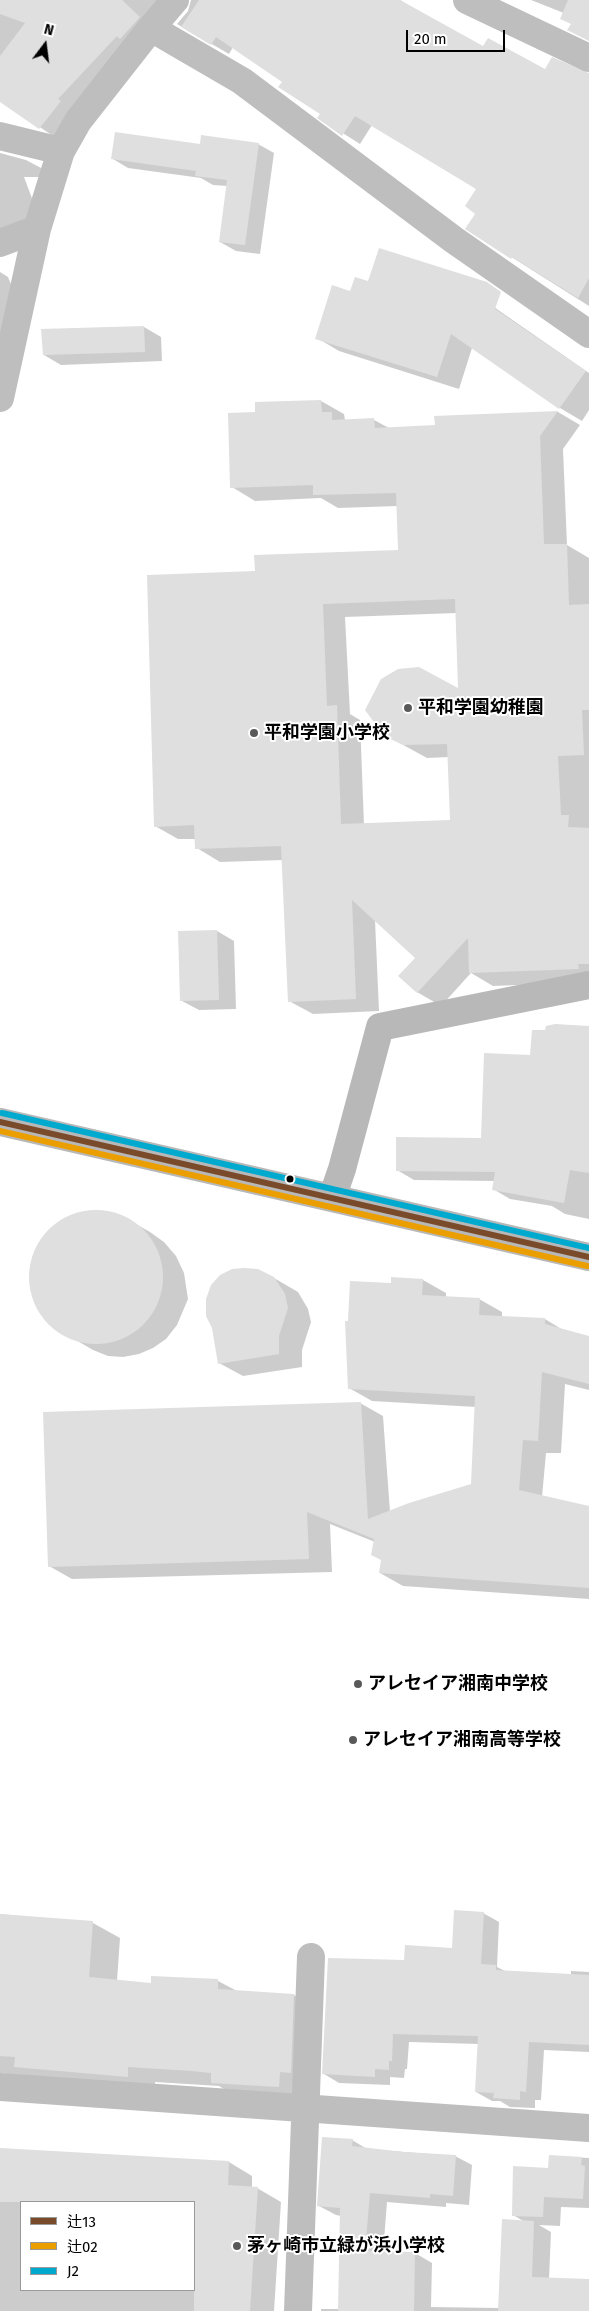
<!DOCTYPE html>
<meta charset="utf-8">
<style>
body{margin:0}
#map{position:relative;width:589px;height:2311px;overflow:hidden;background:#fff;font-family:"Fira Sans","Noto Sans JP",sans-serif}
canvas{display:block}
.legend{position:absolute;left:20px;top:2201px;width:175px;height:90px;box-sizing:border-box;background:#fff;border:1px solid #999;margin:0;padding:6px 9px;list-style:none;font-size:15px;color:#000}
.legend li{display:flex;align-items:center;gap:10px;height:25px}
.legend b{width:25px;border:1px solid #999}
.north{position:absolute;left:20px;top:20px;width:50px;height:50px;-webkit-text-stroke:4px #fff;paint-order:stroke;rotate:15deg;font-size:14px;font-weight:700;line-height:20px;text-align:center;color:#000}
.north::after{content:'';display:block;margin:auto;width:18px;height:22px;background:#000;clip-path:polygon(50% 0,100% 100%,50% 72%,0 100%)}
.scale{position:absolute;left:406px;top:30px;width:99px;height:22px;box-sizing:border-box;border:2px solid #000;border-top:0;padding-left:6px;font-size:15px;line-height:18px;white-space:nowrap;color:#000;-webkit-text-stroke:4px #fff;paint-order:stroke}
</style>
<div id="map">
<canvas width="589" height="2311"></canvas>
<ul class="legend">
<li><b style="height:6px;background:#7a4b2a"></b>辻13</li>
<li><b style="height:6px;background:#eb9e00"></b>辻02</li>
<li><b style="height:6px;background:#00a9ce"></b>J2</li>
</ul>
<div class="north">N</div>
<div class="scale">20 m</div>
</div>
<script>
const context = document.querySelector('canvas').getContext('2d');
context.lineJoin = 'round';
function paint(path, color) { context.fillStyle = color; context.fill(path, 'evenodd'); }
function strokePath(path, color, width, dash) { context.strokeStyle = color; context.lineWidth = width; context.lineCap = dash ? 'butt' : 'round'; context.setLineDash(dash || []); context.stroke(path); }
function write(font, color, halo, rows, align = 'center') {
  context.font = font + ' "Fira Sans","Noto Sans JP",sans-serif'; context.lineWidth = 4; context.setLineDash([]); context.textBaseline = 'middle'; context.strokeStyle = halo; context.fillStyle = color; for (const [text, x, y, turn = 0] of rows) {
    context.save(); context.translate(x, y); context.rotate((+turn || 0) * Math.PI / 180); context.textAlign = isNaN(turn) ? turn : align; if (halo) context.strokeText(text, 0, 0); context.fillText(text, 0, 0); context.restore();
  }
}
paint(new Path2D(`
 M0 0H180L56 138 0 100Z
 M191 0H400L455 35 483 48 546 70 589 79V306L467 229 477 213 478 189 372 125 360 144 319 118 322 113 284 81 233 47 229 54 177 24 188 11Z
 M531 0H589V23Z
 M258 144 274 153 260 254 236 251 220 242 228 186 213 185 201 178 128 168 113 159 201 146Z
 M0 153 26 160 43 169 42 177H24L39 217 0 232Z
 M0 272 8 277 23 313 0 359Z
 M369 282 478 296 589 373V410L582 421 560 408 472 348 459 389 339 351 317 338 351 292Z
 M144 327 161 337 162 361 61 365 44 355Z
 M321 401 344 414 345 420H374L389 428 436 427V417L558 412 580 425 563 449 567 545 589 558V982L493 986 471 973 441 1006 417 992 416 957 375 920 379 1011 313 1014 289 1001 283 860 220 862 197 848 196 839H178L155 826 256 572 399 551 398 506 338 508 321 498 255 501 232 487 257 413ZM457 613 460 690 385 735 427 758 449 757 452 821 364 825 360 720 350 714 345 617Z
 M217 931 234 941 236 1009 199 1010 182 1001Z
 M589 1028V1219L565 1214 552 1206 510 1199 493 1189 495 1181 414 1180 397 1170 483 1140 532 1056Z
 M90 1212H108L125 1218 150 1232 164 1242 176 1256 184 1273 188 1299 177 1325 166 1339 153 1348 139 1354 123 1357 108 1356 93 1350 55 1328 36 1304 31 1287V1269L35 1252 44 1236 57 1224 73 1215Z
 M274 1278 298 1292 308 1309 311 1322 302 1350V1367L243 1376 219 1363Z
 M423 1280 446 1293V1297L479 1299 502 1312V1317L545 1319 563 1330 589 1337V1390L565 1384 561 1453H546L542 1497 589 1508V1599L403 1586 380 1573 382 1560 375 1542 330 1524 332 1572 72 1579 49 1566 360 1403 383 1416 390 1512 472 1485 476 1407 372 1401 349 1388 392 1285Z
 M483 1913 499 1922 497 1967 505 1971 571 1975V1971L589 1972V2052L544 2050 541 2100H535V2108L510 2107 500 2101H492L476 2092 479 2044 409 2042 407 2069H405L404 2078 390 2077V2085L339 2083 324 2074 406 1961 453 1949Z
 M0 1914 93 1923 120 1938 117 1981 152 1984 218 1981 237 1991 294 1995 321 2011 306 2102 239 2098 219 2086 155 2082V2092L0 2073Z
 M352 2140 367 2149 455 2156 472 2165 469 2205 446 2203V2207L387 2202 383 2253H415L432 2263 431 2307 500 2308 525 2222 513 2215 549 2169 550 2156 589 2158V2208L561 2207 560 2226 539 2225 551 2232 549 2279 589 2280V2276V2311H321V2309H339L341 2216 336 2215 319 2206Z
 M0 2149 229 2162 252 2176V2188H257L281 2202 274 2311H0ZM21 2202H194V2290H21Z`), '#0003');
paint(new Path2D(`
 M0 0H122L140 17 120 39 117 36 58 99 61 101 39 129 0 102V56L25 23 0 14Z
 M199 0H400L483 46 488 38 545 69 552 57 589 73V278L578 298 512 257 511 259 465 229 475 214 465 206 476 189 355 116 342 136 317 118 320 114 278 87 282 82 216 37 211 45 181 27Z
 M568 0H589V41L567 30 571 24 560 19Z
 M115 132 200 144 201 135 259 143 245 245 219 242 227 180 195 176 196 171 111 159Z
 M379 248 487 282 501 292 495 309 586 371 559 409 451 334 437 377 315 339 332 285 350 291 355 277 368 281Z
 M144 326 145 352 43 355 41 329Z
 M321 400 322 412H332V420L374 418 375 428 435 425 434 416 558 411 540 436 544 544H567L569 605 589 604V710H582L584 755 558 756 561 815H569L568 827 589 828V964H578L579 969 469 973 468 938 417 993 398 976 415 958 352 900 356 999 288 1002 281 846 195 849 194 825 154 827 147 575 255 571 254 555 398 550 396 493 313 495V485L230 488 228 413 255 412V402ZM455 599 458 688 419 667 398 669 381 679 365 710 384 736 403 745 447 744 450 820 341 824 337 705 327 706 323 604Z
 M217 930 219 1000 180 1001 178 931Z
 M555 1024 589 1026V1173L570 1170 564 1203 492 1190 495 1172 396 1171V1137L481 1138 484 1053 530 1055 532 1030H545L546 1026Z
 M29 1277a67 67 0 1 1 134 0a67 67 0 1 1-134 0Z
 M244 1268 258 1269 274 1277 285 1294 288 1308 279 1336V1354L218 1364 212 1328 206 1316V1299L211 1285 220 1275 232 1269Z
 M391 1277 423 1279 422 1295 480 1298 479 1315 545 1318V1324L589 1336V1384L542 1372 538 1441 523 1440 519 1490 589 1506V1588L379 1573 381 1560 371 1555 374 1539 307 1512 309 1559 48 1567 43 1412 361 1402 368 1519 409 1503 471 1484 475 1396 348 1389 345 1321H348L350 1281 391 1283Z
 M454 1910 484 1912 481 1964 496 1965V1970L589 1975V2045L529 2042 526 2092 520 2091V2100L493 2098 494 2093 475 2092 478 2036 393 2034 392 2061H389V2070L375 2069V2077L322 2074 328 1958 404 1960 405 1945 452 1948Z
 M0 1914 93 1921 89 1977 151 1983V1976L218 1979V1989L294 1994 291 2073 280 2072 279 2087 211 2083V2073L192 2071 128 2067V2077L14 2067 15 2057 0 2056Z
 M322 2137 353 2139 352 2146 404 2152 456 2155 453 2196 430 2194V2198L370 2193 365 2251 415 2252 414 2311H338L340 2208 317 2206Z
 M0 2148 229 2161 228 2185 258 2187 250 2311H194V2202H0Z
 M549 2155 582 2157 581 2165 585 2166 583 2199 544 2197 543 2217 512 2216 513 2166 548 2168Z
 M502 2219 534 2221 532 2277 589 2279V2311H498Z`), '#dfdfdf');
strokePath(new Path2D(`
 M467 0 589 58
 M151 28 242 81 454 240 589 334
 M0 136 61 151
 M0 243 37 229
 M0 398 37 229 61 151 78 121 151 28 175 0
 M0 2087 589 2128
 M298 2311 311 1957`), '#bebebe', 28);
strokePath(new Path2D(`
 M0 1122 589 1257
 M332 1198 342 1169 380 1027 589 985`), '#b8b8b8', 28);
strokePath(new Path2D(`
 M0 1122 589 1257`), '#7a4b2a', 6);
strokePath(new Path2D(`
 M0 1131 587 1266`), '#eb9e00', 6);
strokePath(new Path2D(`
 M2 1113 589 1248`), '#00a9ce', 6);
for (const [x, y, r, color] of [
 [408,708,5,"#595959"],
 [254,733,5,"#595959"],
 [290,1179,4.5,"#000"],
 [358,1684,5,"#595959"],
 [353,1740,5,"#595959"],
 [237,2246,5,"#595959"]
]) { const dot = new Path2D(); dot.arc(x, y, r, 0, 2 * Math.PI); context.fillStyle = color; context.fill(dot); strokePath(dot, '#fff', 2); }
write('bold 18px', '#000', '#fff', [
 ["平和学園幼稚園",418,708],
 ["平和学園小学校",264,733],
 ["アレセイア湘南中学校",368,1684],
 ["アレセイア湘南高等学校",363,1740],
 ["茅ヶ崎市立緑が浜小学校",247,2246]
], 'left');
</script>
